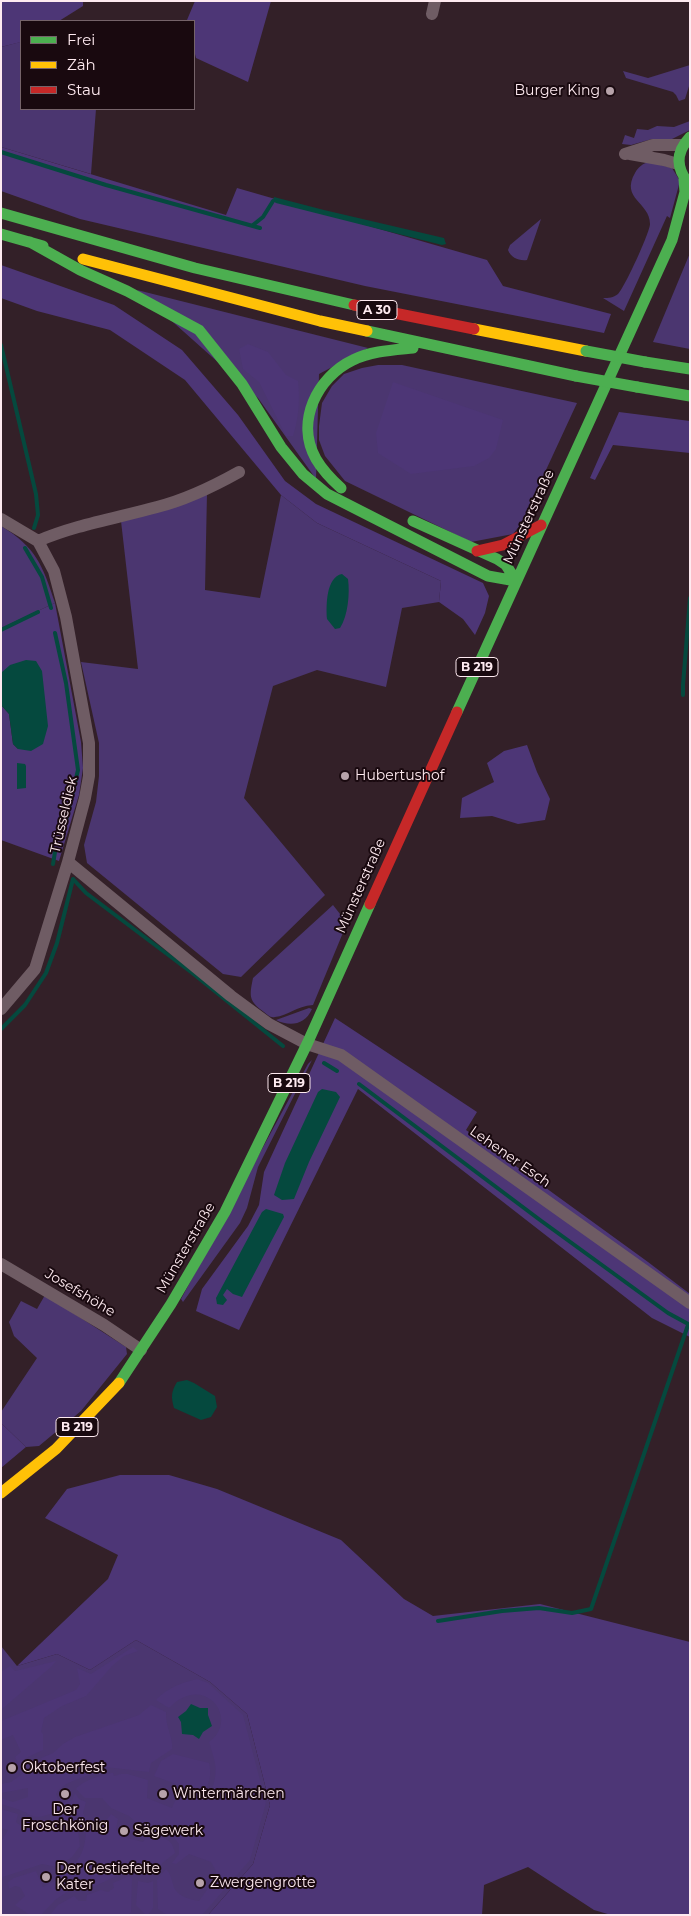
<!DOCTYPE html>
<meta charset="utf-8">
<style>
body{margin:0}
#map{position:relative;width:691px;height:1916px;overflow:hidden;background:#332028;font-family:Montserrat,sans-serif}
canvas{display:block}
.frame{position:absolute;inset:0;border:2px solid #feeaf0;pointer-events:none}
.legend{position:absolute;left:20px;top:20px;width:175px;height:90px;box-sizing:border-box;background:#19090f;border:1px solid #756369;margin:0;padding:6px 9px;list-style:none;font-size:15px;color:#feeaf0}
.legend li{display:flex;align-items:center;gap:10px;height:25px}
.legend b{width:25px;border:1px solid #756369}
</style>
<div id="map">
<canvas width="691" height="1916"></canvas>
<div class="frame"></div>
<ul class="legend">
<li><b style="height:6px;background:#4caf50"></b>Frei</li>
<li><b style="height:6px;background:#ffc107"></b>Zäh</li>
<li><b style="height:6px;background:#c62828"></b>Stau</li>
</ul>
</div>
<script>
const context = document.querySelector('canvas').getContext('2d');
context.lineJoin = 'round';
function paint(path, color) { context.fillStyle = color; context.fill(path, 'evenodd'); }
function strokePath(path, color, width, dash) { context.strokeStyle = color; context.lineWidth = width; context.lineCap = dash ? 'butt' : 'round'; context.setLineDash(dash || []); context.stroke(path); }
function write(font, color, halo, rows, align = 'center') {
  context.font = font + ' Montserrat,sans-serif'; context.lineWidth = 4; context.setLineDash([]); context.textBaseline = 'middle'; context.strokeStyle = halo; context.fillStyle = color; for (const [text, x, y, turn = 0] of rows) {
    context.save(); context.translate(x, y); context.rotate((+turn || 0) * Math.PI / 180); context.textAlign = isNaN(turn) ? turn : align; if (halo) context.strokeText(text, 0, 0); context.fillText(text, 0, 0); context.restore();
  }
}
paint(new Path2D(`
 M20 42 21 109H96L91 174 1 147V47Z
 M690 65V83L685 99 679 101 676 95 673 92 626 78 623 71 648 78Z
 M690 121V130L672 139H652L631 145 622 144 625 135 634 138 637 129 648 130 657 126 674 127Z
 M650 162 672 168 680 181 670 218 667 216 624 311 603 298C609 298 613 298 618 294 624 289 650 232 650 224 650 202 620 199 635 173 638 167 643 163 650 162Z
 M541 219 527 260C519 261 511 258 508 250L510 245Z
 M690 253V349L653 342Z
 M137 290 368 348 319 374 316 479 258 398Z
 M378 365H402L577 403 521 524 513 534 471 542 345 481 325 456 319 440V426L322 403 332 386 344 374 362 368Z
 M207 493 205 590 260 598 281 495 317 523 441 581 439 602 402 608 386 687 317 670 273 686 244 798 325 895 241 977 223 974 87 863 84 845 96 802 99 776V743L81 662 138 669 121 521Z
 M1 526C36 547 43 566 55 603L1 628Z
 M333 905 347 923 313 1005C296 1006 288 1016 275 1017 270 1018 268 1015 264 1012 249 1001 249 997 253 978Z
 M309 1008 312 1009C305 1025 290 1027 276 1020Z
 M312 1060 258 1167 247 1208 240 1223 183 1302 181 1299 308 1064Z
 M45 1295 126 1347 127 1354 81 1411 39 1446 26 1447 1 1423V1412L37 1358 14 1336 9 1322 21 1301 37 1309Z
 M136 1640 210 1682 247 1714 270 1805 253 1864 208 1915H1V1646L17 1666 57 1654 90 1670Z`), '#4b3670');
paint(new Path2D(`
 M1 1H83V6L59 21H21V42L1 47Z
 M195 1H271L248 82 196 58 194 50V21L187 20Z
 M1 147 226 215 237 188 487 260 503 286 611 314 604 333 365 286 80 219 1 191Z
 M1 265 114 305 182 350 238 415 285 481 316 504 483 583 489 596 485 613 475 635 463 619 439 602 441 581 317 523 281 495 185 380 110 330 37 311 1 298Z
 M248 344 268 352 286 375 298 381C300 399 299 418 293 436H286L259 382 243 369 239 349Z
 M393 382 503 420 496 449 489 458 474 466 411 474 378 453 376 433Z
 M619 412 690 421V453L613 445 595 480 590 478Z
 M55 603 81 742 83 768 79 795 59 861 1 840V705L9 714 13 744 18 749 2 672 1 686V628Z
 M527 745 537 772 550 799 545 820 518 824 492 816 460 818 462 798 494 782 487 763 504 751Z
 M335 1018 477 1112 466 1130 648 1262 690 1294V1337L652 1318 358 1089 239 1330 196 1311 202 1289 248 1226 259 1205 264 1172Z
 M1 1423 26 1447 1 1468Z
 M120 1475H169L217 1489 341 1540 404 1599 433 1616 540 1604 690 1642V1915H611L594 1910 528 1867 484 1885 482 1915H208L253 1864 270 1805 247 1714 210 1682 136 1640 90 1670 57 1654 17 1666 108 1579 118 1555 45 1518 67 1489Z
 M133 1647 138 1651 124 1656 112 1666 86 1696 62 1706 44 1718 41 1732 43 1734V1750L28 1757 19 1765 15 1757 21 1752 13 1735 1 1740V1721L76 1690 80 1684 77 1668 91 1674Z
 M56 1661 52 1666 1 1710V1672L10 1666 15 1671Z
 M197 1679 208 1683 243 1715 266 1803 250 1860 202 1915H167L158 1909 157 1880 166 1869C171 1874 171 1878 173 1884 175 1896 189 1899 199 1901L216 1877V1871L211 1862 189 1854 176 1864 172 1863 179 1854V1844L172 1835 139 1825 129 1816 111 1808 102 1798H85L76 1789C81 1781 104 1774 113 1773L114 1776 121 1774H128L148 1780 147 1798 172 1808 175 1801 184 1798 210 1794C219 1773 216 1764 209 1742 241 1719 204 1671 169 1708L156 1700C167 1688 181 1683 197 1679Z
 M151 1705 166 1712C165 1726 174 1740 172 1749L151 1763 149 1772 105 1767C93 1777 64 1779 56 1794L58 1799 63 1803 72 1800 75 1793 79 1799 86 1802 83 1813 88 1822C99 1824 105 1824 111 1814L118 1819 116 1830 127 1838 143 1842 148 1835C162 1837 172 1837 175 1853L156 1868 153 1867 147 1871 149 1875H137L133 1871 125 1872 93 1887 70 1890 55 1900 41 1915H30L15 1905 25 1896 20 1887 15 1886 9 1889 8 1882 14 1878 36 1871 43 1887 59 1879V1872C64 1869 71 1866 76 1862 87 1850 92 1818 72 1811 62 1808 49 1816 38 1817 31 1817 26 1812 20 1810 14 1808 7 1806 1 1804V1798L13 1802 28 1797V1788L1 1793V1784L11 1782 26 1771 39 1775 44 1770V1765L41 1758 53 1753 63 1744 75 1737 139 1715Z
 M173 1754 209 1763C211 1772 211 1781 205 1789H190L154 1776 161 1761Z
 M1 1809 18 1814 16 1822 22 1827 27 1822 47 1820 48 1825 55 1824 54 1819 65 1816 74 1818 70 1821 73 1825 77 1823 80 1846 72 1857 57 1867 42 1864 3 1877 1 1882V1842L8 1830 1 1828Z
 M129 1876 132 1879 131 1912 128 1915H50L58 1905 74 1896 79 1901H86L87 1895 101 1890 108 1892 114 1888 113 1883Z
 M138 1881 148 1883 153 1881V1908L148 1915H146L136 1905Z`), '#4d3676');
paint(new Path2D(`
 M274 197 324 210 444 238 446 244 442 245 276 203 273 201Z
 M342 574 348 579C350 593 348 616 340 628L335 629 327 619C326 606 326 577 342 574Z
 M26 660 36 661 42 671 48 726 43 744 31 751 18 749 13 744 9 714 1 705 2 672 10 665Z
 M17 763 25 764 26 766V788L17 789Z
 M322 1089 336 1092 340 1097 309 1162 294 1199 282 1200 274 1195 285 1163 318 1092Z
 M266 1209 283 1214 284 1217 242 1297 233 1294 227 1289 223 1295 227 1300 223 1305 217 1304 216 1298 262 1212Z
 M187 1380 194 1383 215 1396 217 1407 211 1417 201 1420 174 1408C171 1397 171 1392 177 1382Z
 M191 1704 200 1708H208V1715L212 1726 203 1732 199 1739 193 1735 182 1734 181 1722 178 1717 186 1711Z`), '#05493e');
strokePath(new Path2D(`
 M1 152 106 185 260 228
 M253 225 263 217 273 201
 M1 345 36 494 38 515 34 528
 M25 548 42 577 51 608
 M1 630 38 612
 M55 633 66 683 78 770 64 829
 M683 695V685L690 598
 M53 864 55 852
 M73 879 86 893 191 972 283 1046
 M1 1029 25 1005 46 973 57 943 73 879
 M324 1063 337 1071
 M359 1084 540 1220 668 1313 690 1325
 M438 1621 502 1611 539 1608 572 1613 591 1609 688 1325`), '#05493e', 4);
strokePath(new Path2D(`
 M432 14 435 1
 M625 154 653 145H683
 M630 154 664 160 678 164
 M1 519 38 541 54 571 66 617 89 743V776L85 798 68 862 35 969 1 1009
 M38 541C75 525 117 518 157 507 185 500 214 486 239 472
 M68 862 231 996 269 1024 307 1044 341 1055 690 1303
 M1 1264 104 1325 141 1350`), '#6f5c64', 12);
strokePath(new Path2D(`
 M690 137C675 153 676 169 690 185
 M1 213 195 268 354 305
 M1 234 43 246
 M30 242 80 270 127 291 199 330 242 384 281 447 303 474 327 494 488 576 516 581
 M367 331 576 376
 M645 362 690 369
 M637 387 690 396
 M341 488C331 479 323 471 316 459 295 422 317 377 353 360 371 351 393 350 413 348
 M413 521 497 559 506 565 516 581
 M457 712 672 240 685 192 684 179
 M119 1383 171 1304 225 1212 307 1044 370 904`), '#4caf50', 11);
strokePath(new Path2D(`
 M83 259 320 321 367 331
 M474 329 586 351
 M1 1493 56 1449 119 1383`), '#ffc107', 11);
strokePath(new Path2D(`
 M354 305 474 329
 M477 551 503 545 541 525
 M370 904 457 712`), '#c62828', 11);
strokePath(new Path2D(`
 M586 351 645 362
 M576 376 637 387`), '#4caf50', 11);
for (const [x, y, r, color] of [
 [610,91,5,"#b7a3aa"],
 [345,776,5,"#b7a3aa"],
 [12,1768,5,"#b7a3aa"],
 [65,1794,5,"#b7a3aa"],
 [163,1794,5,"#b7a3aa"],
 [124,1831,5,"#b7a3aa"],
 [46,1877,5,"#b7a3aa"],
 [200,1883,5,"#b7a3aa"]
]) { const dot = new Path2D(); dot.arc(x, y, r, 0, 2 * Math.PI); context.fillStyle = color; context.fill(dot); strokePath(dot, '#19090f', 2); }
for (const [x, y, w] of [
 [377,310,40],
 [477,667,42],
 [289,1083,42],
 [77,1427,42]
]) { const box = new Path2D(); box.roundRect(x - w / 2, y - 9.5, w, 19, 4); context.fillStyle = '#19090f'; context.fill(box); strokePath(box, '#feeaf0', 1); }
write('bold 12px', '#feeaf0', null, [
 ["A 30",377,310],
 ["B 219",477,667],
 ["B 219",289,1083],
 ["B 219",77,1427]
]);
write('14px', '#feeaf0', '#19090f', [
 ["Burger King",600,91,"right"],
 ["Hubertushof",355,776],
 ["Oktoberfest",22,1768],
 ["Wintermärchen",173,1794],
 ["Der",65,1810,"center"],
 ["Froschkönig",65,1826,"center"],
 ["Sägewerk",134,1831],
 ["Der Gestiefelte",56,1869],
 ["Kater",56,1885],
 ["Zwergengrotte",210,1883]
], 'left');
write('14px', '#feeaf0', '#19090f', [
 ["Münsterstraße",529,517,-65],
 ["Trüsseldiek",64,815,-77],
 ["Münsterstraße",361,886,-66],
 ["Lehener Esch",510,1157,35],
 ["Münsterstraße",186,1248,-60],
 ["Josefshöhe",80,1293,31]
]);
</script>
